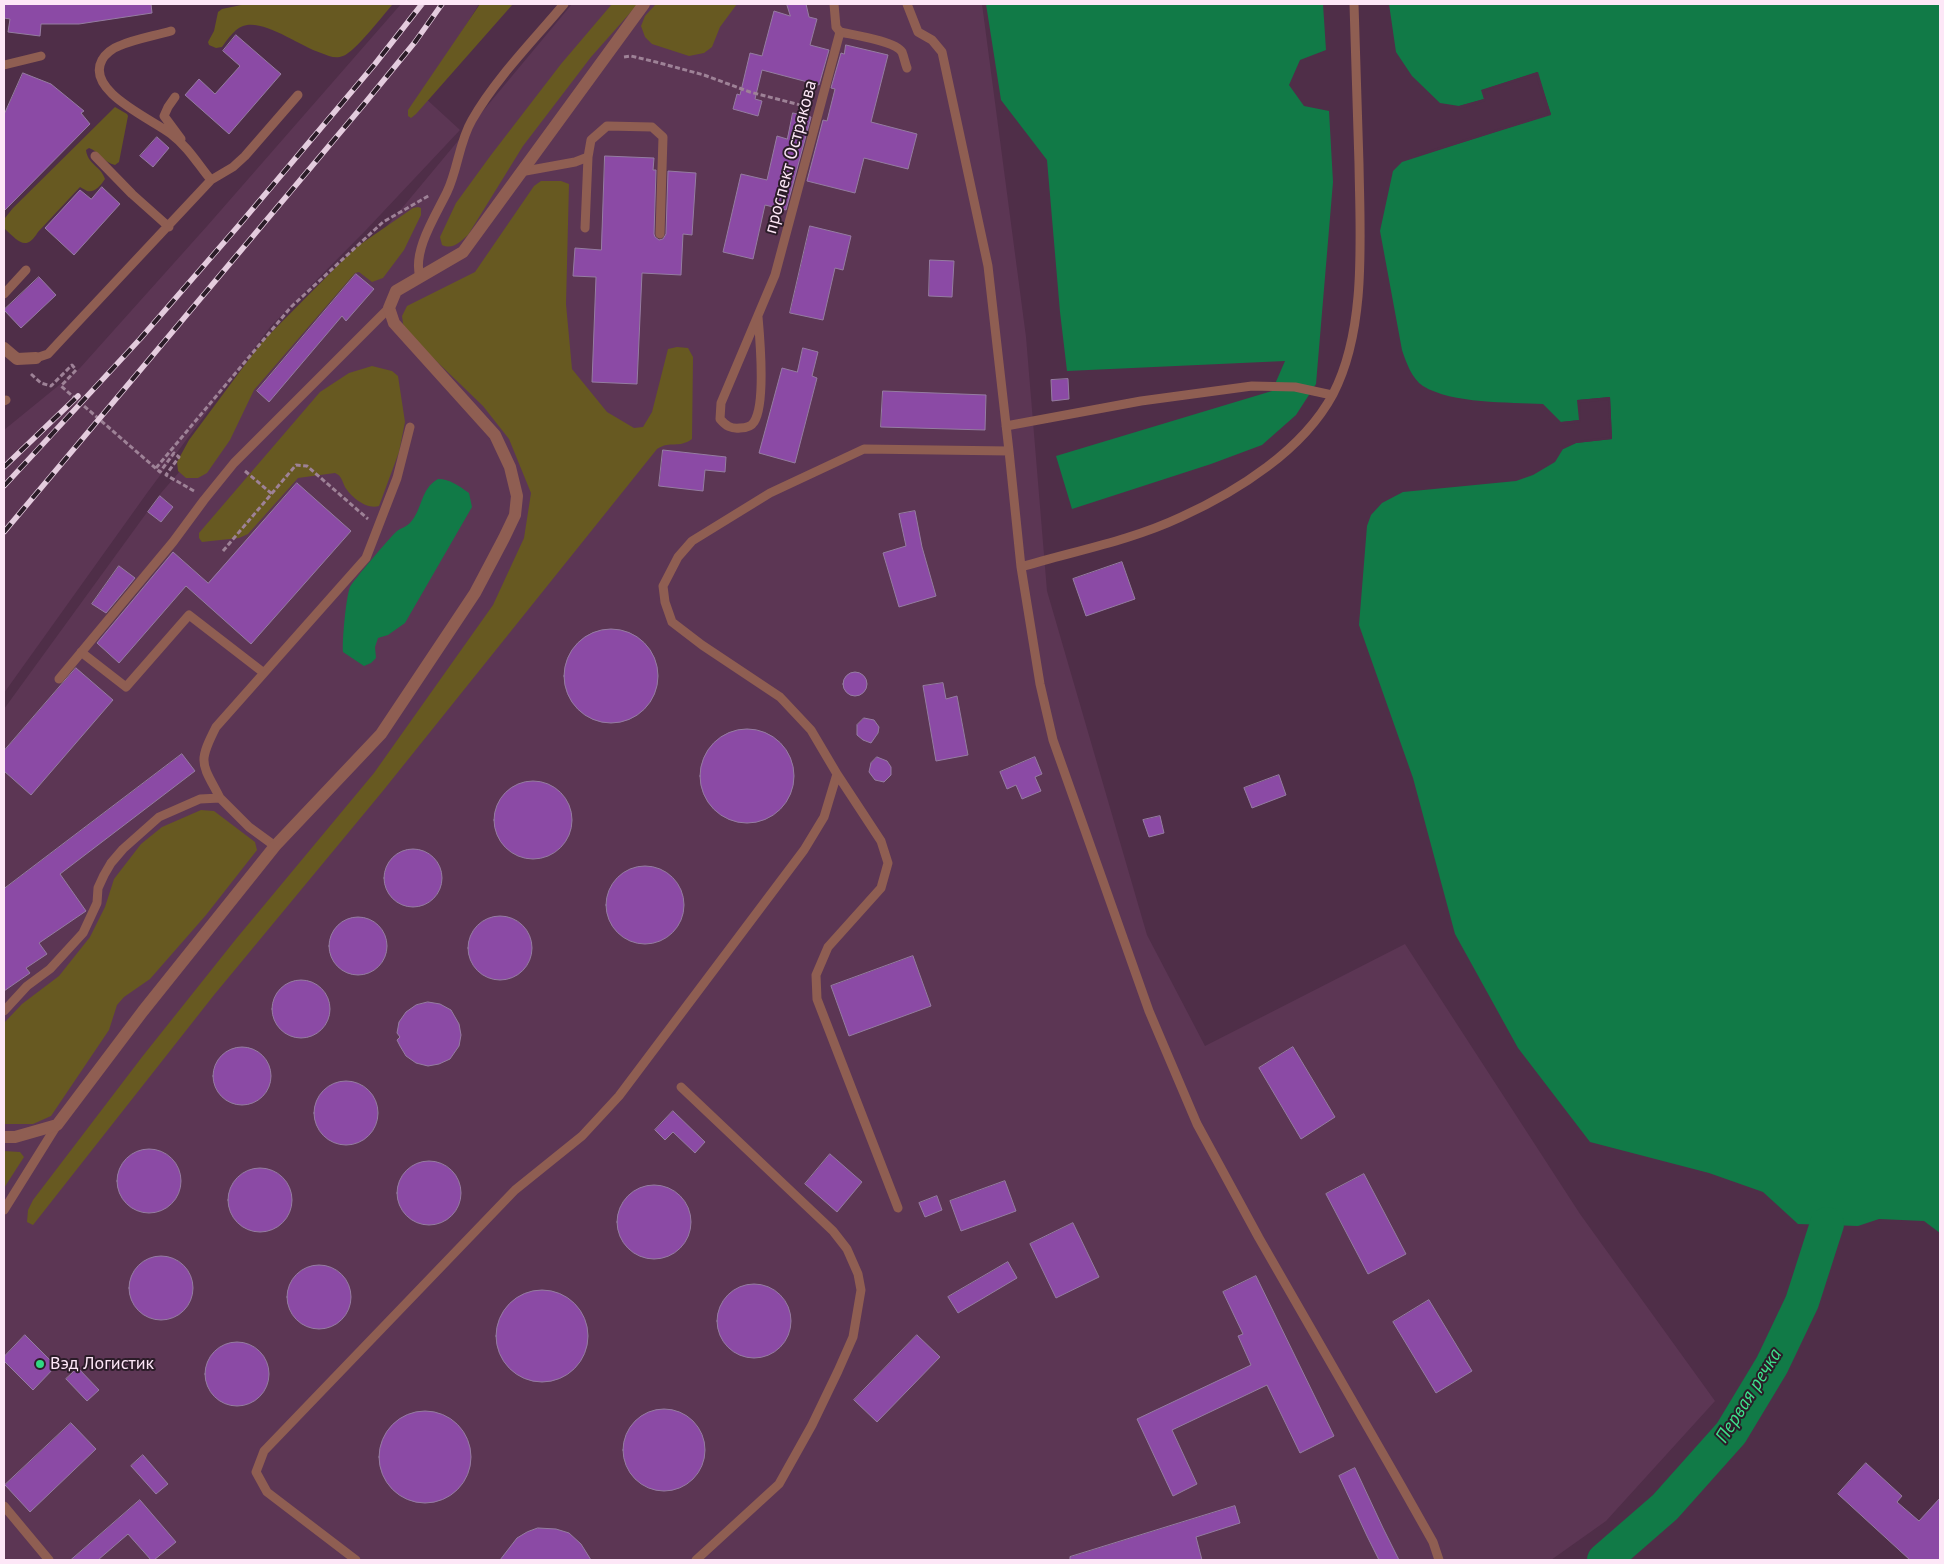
<!DOCTYPE html>
<meta charset="utf-8">
<style>
body{margin:0}
#map{position:relative;width:1944px;height:1564px;overflow:hidden;background:#4f2e48;font-family:"PT Sans",sans-serif}
canvas{display:block}
.frame{position:absolute;inset:0;border:5px solid #fde7f7;pointer-events:none}
</style>
<div id="map">
<canvas width="1944" height="1564"></canvas>
<div class="frame"></div>
</div>
<script>
const context = document.querySelector('canvas').getContext('2d');
context.lineJoin = 'round';
function paint(path, color) { context.fillStyle = color; context.fill(path, 'evenodd'); }
function strokePath(path, color, width, dash) { context.strokeStyle = color; context.lineWidth = width; context.lineCap = dash ? 'butt' : 'round'; context.setLineDash(dash || []); context.stroke(path); }
function write(font, color, halo, rows, align = 'center') {
  context.font = font + ' "PT Sans",sans-serif'; context.lineWidth = 4; context.setLineDash([]); context.textBaseline = 'middle'; context.strokeStyle = halo; context.fillStyle = color; for (const [text, x, y, turn = 0] of rows) {
    context.save(); context.translate(x, y); context.rotate((+turn || 0) * Math.PI / 180); context.textAlign = isNaN(turn) ? turn : align; if (halo) context.strokeText(text, 0, 0); context.fillText(text, 0, 0); context.restore();
  }
}
paint(new Path2D(`
 M401 4H479L423 96 460 130 366 230 270 327 147 493 4 693V430L80 368 208 225Z
 M572 4H982L1026 337 1047 591 1147 935 1205 1046 1405 944 1580 1214 1715 1401 1606 1521 1551 1560H4V709L161 493 253 387Z`), '#5c3654');
paint(new Path2D(`
 M246 4H393C383 15 355 52 343 56 335 59 329 56 321 53 300 46 268 22 247 25 236 26 228 39 222 47L216 48 209 45 208 42 214 31 218 12 222 9Z
 M480 4H513L416 114 411 118 408 116V110Z
 M612 4H638L591 57 523 146 468 235C460 242 453 250 442 245L440 237 456 203 491 155 561 64Z
 M656 4H737L720 27 712 47 704 53 689 56 652 44 645 37 641 26 645 16Z
 M115 107 127 114 128 116 119 162 115 165C104 163 100 152 89 148L86 150C88 165 101 166 105 179 101 185 95 193 87 191 85 190 82 188 80 187L38 232C26 252 18 241 5 229V218L13 208Z
 M541 181H561L569 184 566 304 572 369 607 412 634 428 643 427 652 412 668 349 677 347 688 348 693 357 692 439C678 449 671 440 657 449L382 792 214 995 33 1225 27 1222 28 1210 33 1200 142 1057 236 939 374 773 493 605 524 538 531 493 509 439 483 406 404 330 402 316 407 306 475 272 534 186Z
 M418 207 421 208V215L404 250 383 278 372 282 359 272 355 273 254 390 230 440 207 473 198 478H186L178 471 177 462 189 440 261 343 355 248 413 208Z
 M372 366 392 371 398 376 405 422 399 452 379 506C367 510 351 497 345 487 342 481 342 476 335 473L298 478 248 534 239 538 202 542 199 538V533L320 392 349 373Z
 M201 810 214 811 255 842 257 850 206 915 150 979 124 997 117 1005 109 1030 51 1116 33 1124H4V1023L22 1004 59 976 90 937 105 907 114 879 141 844 162 827Z
 M4 1151 20 1152 24 1157 4 1188Z`), '#675921');
paint(new Path2D(`
 M986 4H1323L1326 50 1300 60 1289 85 1304 106 1329 111 1333 182 1316 384 1296 415 1262 445 1211 464 1072 509 1056 456 1272 391 1285 361 1067 371 1060 312 1047 160 1001 100Z
 M1389 4H1940V1233L1924 1221 1879 1219 1858 1226 1798 1224 1763 1192 1709 1173 1590 1142 1518 1048 1455 934 1413 778 1359 625 1367 526 1371 515 1382 503 1403 492 1516 481 1533 475 1555 462 1563 449 1576 443 1612 439 1610 397 1578 400 1580 420 1561 422 1543 404C1509 402 1452 404 1423 386 1412 379 1406 362 1402 350L1380 231 1393 171 1402 162 1551 114 1537 72 1482 90 1484 99 1459 106 1440 103 1412 76 1396 52Z
 M438 479C450 479 459 486 469 493L472 507 405 623 388 635 378 638 375 647 376 658 371 663 364 666 343 652C342 641 346 597 350 587 353 581 391 536 397 531 401 528 406 527 410 523 423 509 420 489 438 479Z`), '#117a47');
paint(new Path2D(`
 M1538 72 1551 115 1415 157V155L1548 113 1536 75 1484 91 1486 98 1485 101 1460 109 1459 106 1484 99 1481 90Z
 M1610 397 1612 439 1576 443 1563 449 1562 447 1575 441 1610 437 1608 400 1580 403 1581 422 1561 425V422L1579 420 1577 400Z`), '#4f2e48');
strokePath(new Path2D(`
 M1604 1560 1665 1507 1731 1433 1772 1365 1802 1302 1827 1224`), '#117a47', 34);
const building = new Path2D(`
 M4 4H151L152 13 79 24H41L40 36 8 32 10 19 4 18Z
 M787 4H806L809 17 817 19 810 45 829 50 819 85 762 70 755 99 762 101 758 116 733 109 737 94 740 95 750 53 762 56 774 11 790 16Z
 M236 35 281 74 229 134 185 95 199 79 215 94 240 66 223 51Z
 M846 45 888 55 871 122 917 134 908 169 864 158 855 193 807 181 823 120 827 121 835 89 831 88 841 53 844 54Z
 M23 73 51 84 84 111 81 113 90 124 4 211V115Z
 M793 113 811 117 786 210 765 205 753 259 723 252 741 174 767 180 777 136 787 139Z
 M157 137 169 148 153 167 140 156Z
 M605 156 654 158 653 170H656L654 234 655 237 659 240 663 239 666 234 668 171 696 173 692 235 683 234 681 275 642 273 637 384 592 382 596 277 573 276 575 248 601 250Z
 M102 187 120 204 74 255 45 228 80 190 91 199Z
 M810 226 851 236 843 270 835 268 823 320 790 313Z
 M930 260 954 261 952 297 929 296Z
 M356 274 374 289 346 321 342 316 269 402 257 391Z
 M39 277 56 295 21 328 4 310Z
 M803 348 818 352 812 376 817 378 795 463 759 453 782 368 797 372Z
 M1068 379 1069 399 1052 401 1051 380Z
 M883 391 986 395 985 430 881 427Z
 M663 450 726 457 725 472 705 470 703 491 659 486Z
 M297 483 351 531 251 644 186 586 119 663 97 643 173 552 208 583Z
 M160 496 173 507 161 522 148 512Z
 M915 511 922 547 936 596 899 607 883 553 906 546 899 514Z
 M1122 562 1135 599 1086 616 1073 579Z
 M119 566 135 578 106 613 92 604Z
 M564 676a47 47 0 1 1 94 0a47 47 0 1 1-94 0Z
 M76 668 113 700 31 795 4 771V751Z
 M843 684a12 12 0 1 1 24 0a12 12 0 1 1-24 0Z
 M943 683 946 699 957 696 968 755 936 761 923 686Z
 M864 718 874 720 879 727 878 733 871 743 863 740 857 735V725Z
 M700 776a47 47 0 1 1 94 0a47 47 0 1 1-94 0Z
 M182 754 195 771 60 874 86 911 39 943 47 954 26 968 30 973 4 991V889Z
 M877 757 887 761 891 767V775L884 782 875 780 869 772 871 763Z
 M1035 757 1042 774 1035 777 1041 791 1022 799 1016 785 1007 789 1000 772Z
 M1279 775 1286 795 1252 808 1244 788Z
 M494 820a39 39 0 1 1 78 0a39 39 0 1 1-78 0Z
 M1160 816 1164 833 1149 837 1143 820Z
 M384 878a29 29 0 1 1 58 0a29 29 0 1 1-58 0Z
 M606 905a39 39 0 1 1 78 0a39 39 0 1 1-78 0Z
 M468 948a32 32 0 1 1 64 0a32 32 0 1 1-64 0Z
 M329 946a29 29 0 1 1 58 0a29 29 0 1 1-58 0Z
 M913 956 931 1006 849 1036 831 986Z
 M272 1009a29 29 0 1 1 58 0a29 29 0 1 1-58 0Z
 M428 1002 440 1004 451 1010 459 1024 461 1035 459 1046 450 1059 439 1064 428 1066 416 1063 406 1056 400 1046 397 1040 400 1037 397 1033 399 1022 406 1012 416 1005Z
 M213 1076a29 29 0 1 1 58 0a29 29 0 1 1-58 0Z
 M1293 1047 1335 1117 1301 1139 1259 1068Z
 M314 1113a32 32 0 1 1 64 0a32 32 0 1 1-64 0Z
 M673 1111 705 1142 695 1153 673 1132 665 1140 655 1130Z
 M117 1181a32 32 0 1 1 64 0a32 32 0 1 1-64 0Z
 M830 1154 862 1182 837 1212 805 1184Z
 M397 1193a32 32 0 1 1 64 0a32 32 0 1 1-64 0Z
 M228 1200a32 32 0 1 1 64 0a32 32 0 1 1-64 0Z
 M1364 1174 1406 1254 1368 1274 1326 1194Z
 M1005 1181 1016 1211 961 1231 950 1201Z
 M617 1222a37 37 0 1 1 74 0a37 37 0 1 1-74 0Z
 M937 1196 942 1210 925 1217 919 1203Z
 M1073 1223 1099 1277 1056 1298 1030 1244Z
 M129 1288a32 32 0 1 1 64 0a32 32 0 1 1-64 0Z
 M1008 1262 1017 1278 958 1313 948 1297Z
 M287 1297a32 32 0 1 1 64 0a32 32 0 1 1-64 0Z
 M1256 1276 1334 1436 1300 1453 1267 1385 1172 1430 1197 1484 1173 1496 1137 1419 1251 1365 1238 1336 1243 1334 1223 1292Z
 M717 1321a37 37 0 1 1 74 0a37 37 0 1 1-74 0Z
 M496 1336a46 46 0 1 1 92 0a46 46 0 1 1-92 0Z
 M1429 1300 1472 1371 1436 1393 1393 1322Z
 M25 1335 56 1366 33 1390 4 1361V1357Z
 M917 1335 940 1357 877 1422 854 1400Z
 M205 1374a32 32 0 1 1 64 0a32 32 0 1 1-64 0Z
 M78 1368 99 1390 87 1401 66 1379Z
 M623 1450a41 41 0 1 1 82 0a41 41 0 1 1-82 0Z
 M379 1457a46 46 0 1 1 92 0a46 46 0 1 1-92 0Z
 M71 1423 96 1449 30 1512 5 1485Z
 M143 1455 168 1484 156 1494 131 1466Z
 M1866 1463 1902 1496 1897 1502 1919 1521 1940 1498V1560H1910L1838 1494Z
 M1355 1468 1383 1528 1399 1560H1379L1367 1536 1339 1476Z
 M140 1500 176 1542 154 1560H151L128 1534 98 1560H71Z
 M1235 1506 1240 1523 1196 1537 1202 1560H1070V1557Z
 M538 1528 556 1529 569 1533 581 1544 591 1560H500L517 1538 527 1532Z`);
paint(building, '#8b4aa5');
strokePath(building, '#957ca1', 1);
strokePath(new Path2D(`
 M624 57 631 56 656 62 704 75 750 92 808 107
 M31 374 41 383 51 386 72 365 76 370 61 386 160 472 174 453 179 457 166 475 194 491
 M156 468 291 307 383 222 430 195
 M245 471 272 494
 M223 551 296 465 307 466 368 519`), '#9e8297', 3, [5, 2.5]);
strokePath(new Path2D(`
 M907 4 918 32 932 40 942 52 988 266 1009 451 1021 567 1040 684 1053 740 1149 1011 1197 1124 1259 1238 1402 1487 1433 1542 1439 1560
 M171 31C154 36 135 39 119 46 113 48 105 54 102 60 85 91 152 119 171 134 189 148 197 163 211 180
 M840 32C853 35 895 41 902 52 904 57 905 63 907 68
 M4 65 41 56
 M175 97 168 107 164 116 181 139
 M95 156 132 194 169 227
 M588 157 591 140 607 126 652 127 663 137 660 234
 M520 172 575 162 588 157 585 228
 M420 277C412 251 436 215 447 192 458 169 459 142 472 120 496 78 534 40 564 4
 M4 294 26 270
 M758 317C760 339 766 404 754 422 751 427 745 428 740 428 731 429 726 426 720 419L721 403 775 275 840 32 836 27 834 4
 M36 358 48 354 61 340 211 180 233 167 245 156 298 95
 M4 401 6 400
 M1006 426 1141 401 1252 386 1295 387 1332 395
 M1021 567C1074 551 1130 541 1181 517 1238 491 1303 450 1333 394 1367 329 1360 236 1359 164 1357 111 1356 57 1354 4
 M81 652 126 687 189 615 264 673
 M59 679 173 542 204 500 234 463 389 308
 M837 774 881 841 888 863 881 888 828 947 816 975 817 999 898 1208
 M220 798C202 763 197 764 216 727L366 558 397 478 410 427
 M4 1011 27 986 50 969 83 933 97 903 98 888 104 875 111 863 123 849 159 817 200 799 220 798 249 827 275 846
 M681 1087 833 1231 847 1249 858 1274 861 1290 853 1337 838 1371 812 1425 779 1484 696 1560
 M4 1210 57 1125
 M4 1506 49 1560
 M356 1560 267 1492 256 1472 264 1451 515 1190 582 1136 619 1096 804 850 824 817 837 774 811 730 780 697 702 645 672 622 665 602 663 586 678 557 692 541 770 493 864 449 1009 451`), '#8f5e52', 9);
strokePath(new Path2D(`
 M4 348 17 359 36 358`), '#8f5e52', 12);
strokePath(new Path2D(`
 M4 1137H15L57 1125 143 1011 275 846 381 734 475 593 504 538 515 515 517 496 510 467 495 435 394 323 389 308 396 291 463 252 644 4`), '#8f5e52', 12);
const rail = new Path2D(`
 M4 467 78 396
 M4 486 140 339 240 224 375 64 422 4
 M4 532 365 103 415 42 442 4`);
strokePath(rail, '#e4ccde', 5.5);
strokePath(rail, '#2b1c28', 4, [11]);
for (const [x, y, r, color] of [
 [40,1364,5,"#30d883"]
]) { const dot = new Path2D(); dot.arc(x, y, r, 0, 2 * Math.PI); context.fillStyle = color; context.fill(dot); strokePath(dot, '#2b1c28', 2); }
write('18px', '#fde7f7', '#2b1c28', [
 ["проспект Острякова",791,157,-75]
]);
write('18px', '#fde7f7', '#2b1c28', [
 ["Вэд Логистик",50,1364]
], 'left');
write('italic 19px', '#3ee28c', '#2b1c28', [
 ["Первая речка",1749,1396,-58]
]);
</script>
